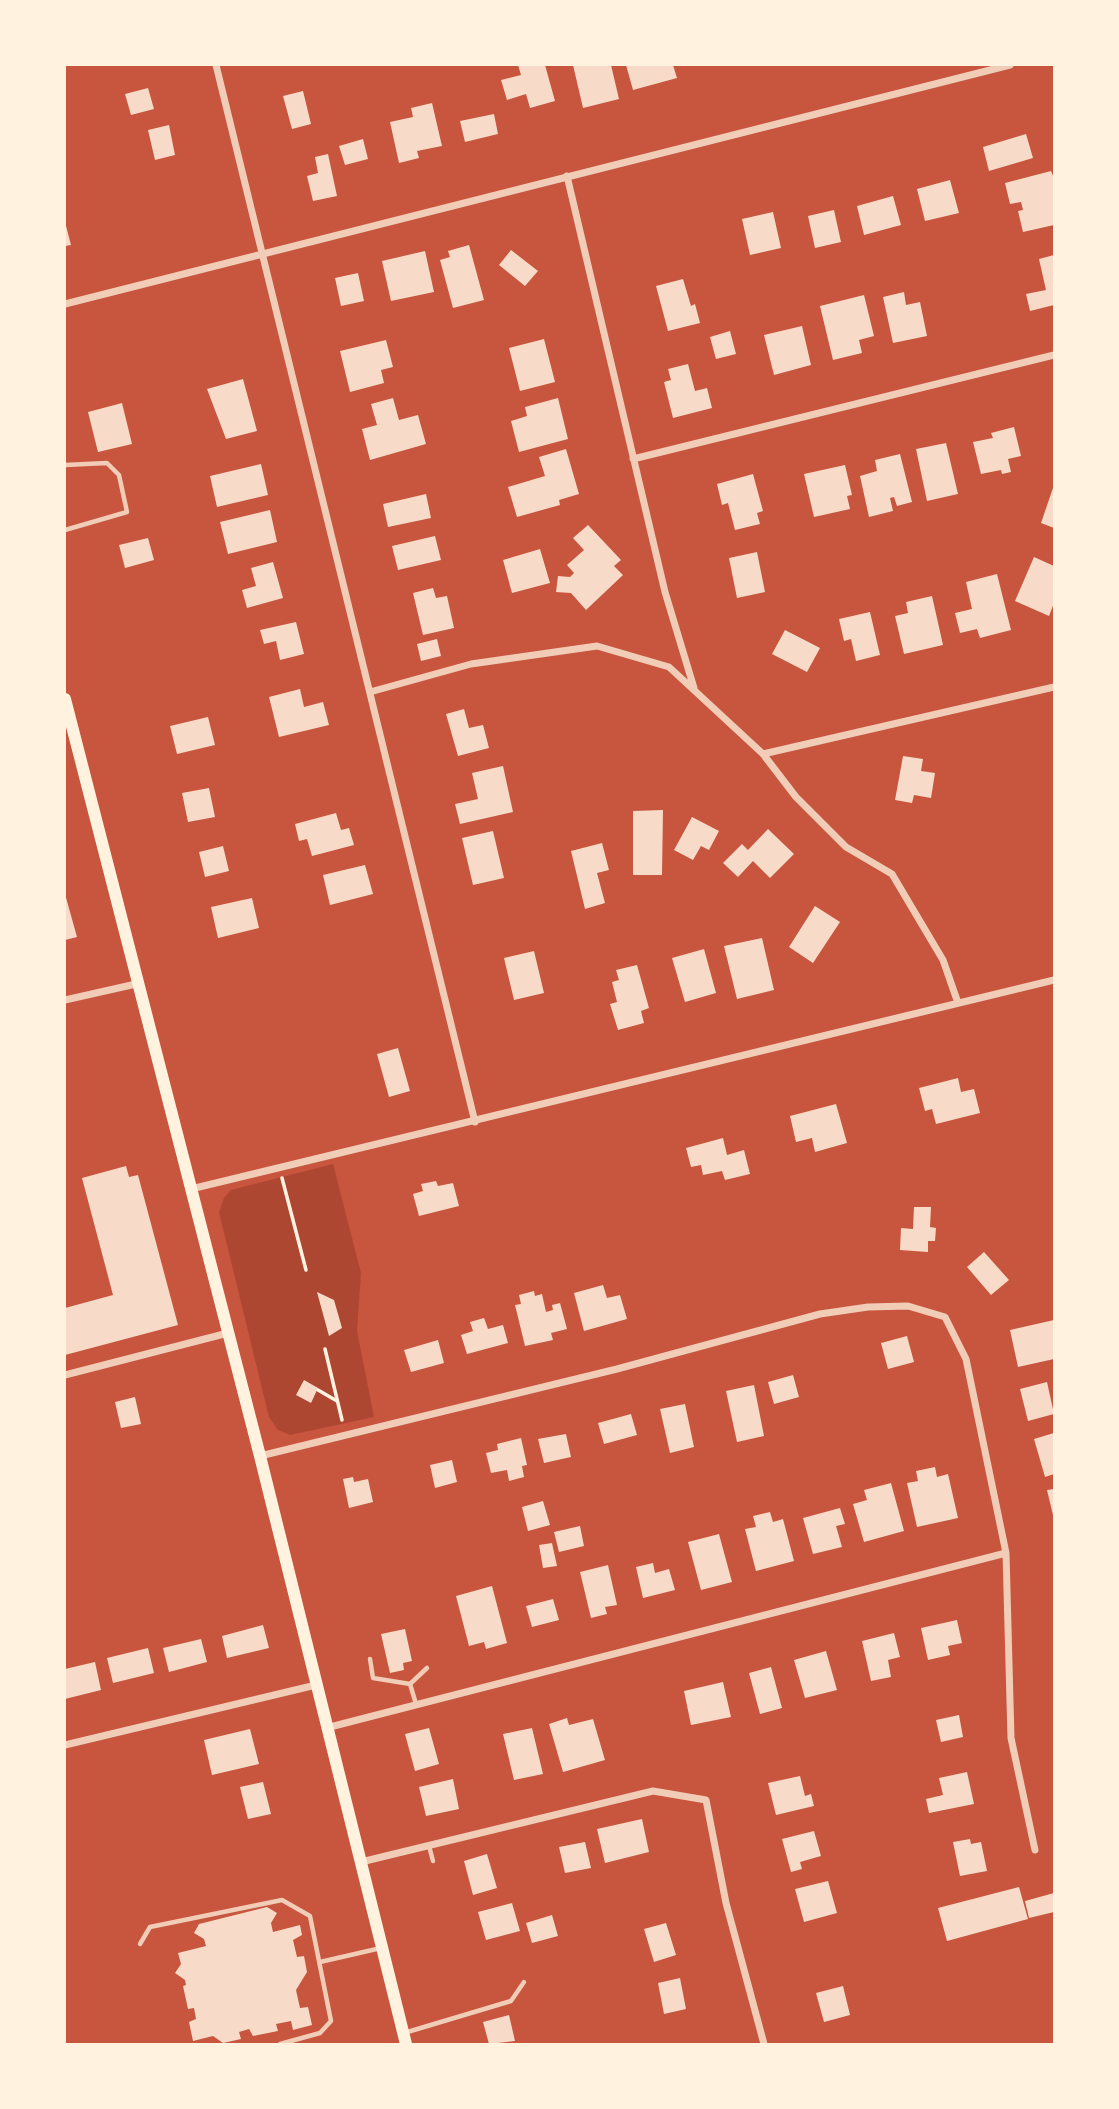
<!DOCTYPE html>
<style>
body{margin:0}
#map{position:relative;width:1119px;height:2109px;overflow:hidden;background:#c8553d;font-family:"Crimson Pro",serif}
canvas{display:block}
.frame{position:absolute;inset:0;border:66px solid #fff3e0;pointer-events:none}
</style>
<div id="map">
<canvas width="1119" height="2109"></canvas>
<div class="frame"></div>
</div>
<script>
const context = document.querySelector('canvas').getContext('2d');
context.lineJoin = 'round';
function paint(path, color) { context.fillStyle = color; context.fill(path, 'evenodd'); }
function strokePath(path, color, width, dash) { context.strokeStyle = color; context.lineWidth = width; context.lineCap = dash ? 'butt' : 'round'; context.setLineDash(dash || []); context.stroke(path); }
paint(new Path2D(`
 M333 1164 361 1273 357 1331 374 1417 290 1435 278 1430 269 1417 219 1212 224 1198 231 1190Z`), '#ae4732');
paint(new Path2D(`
 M518 65H545L555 101 530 108 526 94 507 100 501 80 521 75Z
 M573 65H611L619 99 583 108Z
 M626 65H673L677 78 633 90Z
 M148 88 154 109 131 115 125 94Z
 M303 91 311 124 292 129 283 96Z
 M432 103 442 146 417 151 419 158 399 163 390 122 413 117 411 108Z
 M494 114 498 134 465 142 460 121Z
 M169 125 175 155 155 160 148 130Z
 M1026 134 1033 158 989 171 983 147Z
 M363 139 368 159 345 165 339 146Z
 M328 154 337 196 313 201 307 176 318 173 315 157Z
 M1051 171 1054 178V225L1023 232 1018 211 1023 210 1021 202 1010 204 1005 183Z
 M950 180 959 213 925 221 917 189Z
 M893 196 901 225 864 235 857 206Z
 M834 210 841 242 815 248 808 216Z
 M773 212 781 248 750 255 742 219Z
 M65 222 71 245 65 246Z
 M469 245 484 300 453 308 440 260 450 257 448 251Z
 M511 250 538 271 525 286 499 265Z
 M425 251 434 292 391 301 382 261Z
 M1054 255V305L1030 311 1026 294 1046 290 1039 259Z
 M358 273 364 301 341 306 335 278Z
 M683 279 691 306 695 304 700 323 668 331 656 286Z
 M904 292 906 305 920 302 927 336 893 343 883 297Z
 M864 295 874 336 859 340 862 353 833 360 820 306Z
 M802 326 811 365 774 375 764 335Z
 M730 331 736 354 716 359 710 337Z
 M544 339 555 382 520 391 509 348Z
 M386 340 393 367 381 370 384 383 350 392 340 351Z
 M688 364 695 391 707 388 712 408 673 418 664 382 671 380 668 369Z
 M243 379 257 431 226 439 207 389Z
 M393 398 399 420 418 415 426 444 370 460 362 429 377 425 371 404Z
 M558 398 568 439 519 452 511 421 527 416 525 407Z
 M122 403 132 444 98 452 88 412Z
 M1014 427 1021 456 1008 459 1011 472 1002 474 1001 470 981 474 973 442 993 438 991 433Z
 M946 443 958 494 927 501 916 449Z
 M566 449 579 494 559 500 560 505 517 517 508 487 545 476 539 457Z
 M900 454 912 502 897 506 894 497 890 498 893 511 869 517 860 476 877 471 875 460Z
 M261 464 268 495 217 507 210 476Z
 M845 465 852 495 847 496 850 509 814 517 804 474Z
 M753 474 763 511 757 513 760 524 735 530 728 503 722 505 717 484Z
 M1054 485V528L1041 523Z
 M426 494 431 518 388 527 383 504Z
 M270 510 277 542 228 554 220 522Z
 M588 525 621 560 614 566 623 575 586 610 571 593 556 592 558 576 570 577 574 573 567 565 584 550 573 538Z
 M435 536 441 560 398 570 392 546Z
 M148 538 154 560 125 568 119 545Z
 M540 549 550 583 512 593 503 560Z
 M757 552 765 592 737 598 729 558Z
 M1034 557 1054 566V603L1049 616 1015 601Z
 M273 562 283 598 247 608 242 590 256 586 251 568Z
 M997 574 1011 630 980 638 977 629 960 633 955 613 972 609 966 582Z
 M433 588 436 598 447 596 454 628 423 635 413 593Z
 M932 596 943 645 904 654 895 616 908 613 906 602Z
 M870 612 880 655 856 661 851 639 844 641 839 619Z
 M296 622 304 654 280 660 276 641 264 644 260 630Z
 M785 630 820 648 807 672 772 654Z
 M437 639 441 656 421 661 417 644Z
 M300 689 304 707 323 702 329 725 279 737 269 697Z
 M464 709 469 728 483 725 489 748 458 756 446 714Z
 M208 717 215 745 177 754 170 726Z
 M903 756 923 759 921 771 935 773 931 798 914 795 912 803 895 800Z
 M503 766 513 812 460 824 455 804 478 799 472 773Z
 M209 788 215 817 188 822 182 793Z
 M663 810 662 875H633V811Z
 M336 813 341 830 349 828 354 845 312 856 307 839 299 841 295 824Z
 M692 817 719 831 709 850 701 846 693 860 674 850Z
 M768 829 794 854 770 878 753 861 738 877 723 863 742 844 748 850Z
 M493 831 504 878 473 885 462 838Z
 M602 843 609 870 597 873 605 903 585 909 571 851Z
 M223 846 229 871 205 877 199 852Z
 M365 865 373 894 330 905 323 875Z
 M65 894 77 937 65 940Z
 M252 898 259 928 218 938 211 907Z
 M815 906 840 922 813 963 789 947Z
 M762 938 774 990 737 999 724 946Z
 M704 949 716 993 685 1002 672 958Z
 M534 951 544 993 514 1000 504 958Z
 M637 965 649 1008 641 1011 644 1023 618 1030 610 1004 617 1002 612 982 619 980 616 970Z
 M398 1048 410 1091 389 1097 377 1054Z
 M958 1078 961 1092 974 1089 980 1113 936 1124 932 1109 925 1111 919 1088Z
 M836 1104 847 1143 815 1152 812 1138 796 1142 790 1116Z
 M723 1138 727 1155 744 1150 750 1174 725 1180 722 1171 703 1175 701 1165 691 1167 686 1148Z
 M126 1166 129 1177 138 1175 178 1325 65 1355V1308L113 1295 82 1178Z
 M436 1181 438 1186 453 1183 459 1206 419 1216 413 1194 423 1191 421 1184Z
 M914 1207H931L930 1227 936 1228 935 1241H928V1252L900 1250 901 1228 913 1229Z
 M984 1252 1009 1280 991 1295 967 1267Z
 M603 1285 607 1298 620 1295 627 1319 584 1331 574 1293Z
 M534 1291 535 1296 542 1294 546 1312 553 1310 552 1305 560 1303 567 1329 551 1333 553 1340 525 1346 515 1305 521 1304 519 1295Z
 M317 1292 334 1300 342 1328 329 1336Z
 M484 1318 488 1329 503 1325 508 1343 467 1354 461 1335 473 1331 470 1322Z
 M1054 1320V1359L1018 1367 1010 1330Z
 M907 1336 914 1362 888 1369 881 1343Z
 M438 1340 444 1363 411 1372 404 1350Z
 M793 1375 799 1397 774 1404 768 1382Z
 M304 1380 318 1388 311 1403 296 1395Z
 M1047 1382 1054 1414 1028 1421 1020 1389Z
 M754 1385 764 1436 737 1442 726 1391Z
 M135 1397 141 1424 121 1428 115 1402Z
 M685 1404 694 1447 670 1453 660 1409Z
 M631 1414 637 1435 604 1444 598 1423Z
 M1054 1433V1474L1045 1477 1034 1439Z
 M566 1434 571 1457 544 1463 538 1439Z
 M521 1438 527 1465 522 1466 524 1477 509 1481 507 1470 491 1473 486 1453 498 1450 497 1444Z
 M452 1460 457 1482 435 1488 430 1465Z
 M935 1467 937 1477 948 1474 958 1518 917 1527 907 1483 918 1481 916 1471Z
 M353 1477 354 1482 368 1479 373 1502 349 1508 343 1479Z
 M891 1483 904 1531 864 1542 853 1504 867 1500 864 1490Z
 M1054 1489V1515H1053L1047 1490Z
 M543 1501 550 1525 528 1531 522 1507Z
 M840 1508 845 1524 836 1526 842 1547 813 1554 803 1518Z
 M770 1512 773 1522 783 1519 794 1561 756 1571 745 1529 756 1527 753 1516Z
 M580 1526 584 1546 559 1552 554 1532Z
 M719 1534 732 1582 701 1590 688 1542Z
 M552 1543 557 1566 543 1568 539 1545Z
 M653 1563 655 1573 669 1569 675 1590 643 1598 636 1567Z
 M608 1565 617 1605 605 1607 607 1614 591 1618 580 1572Z
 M492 1586 507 1643 486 1649 484 1642 469 1646 456 1596Z
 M553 1599 559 1620 532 1627 526 1606Z
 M957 1620 962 1643 948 1646 950 1655 928 1660 921 1628Z
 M263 1625 269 1648 227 1658 222 1636Z
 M405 1629 412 1661 403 1663 404 1670 390 1673 381 1634Z
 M894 1633 900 1657 888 1660 891 1677 871 1681 862 1641Z
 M201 1639 207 1662 169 1672 163 1648Z
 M148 1648 154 1673 113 1683 107 1658Z
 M826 1651 837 1690 805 1698 794 1660Z
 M95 1662 101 1690 65 1699V1669Z
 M771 1667 782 1708 760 1714 749 1673Z
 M723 1682 731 1717 691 1725 684 1691Z
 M959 1715 963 1737 941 1742 936 1720Z
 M567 1718 569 1725 593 1719 605 1760 563 1772 549 1724Z
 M429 1728 439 1764 415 1771 405 1734Z
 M532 1728 543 1774 514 1780 503 1734Z
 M250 1729 259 1764 212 1775 204 1740Z
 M967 1772 974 1804 929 1813 926 1799 943 1795 939 1778Z
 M800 1776 805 1796 811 1794 814 1806 776 1815 768 1783Z
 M453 1779 459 1809 426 1816 419 1787Z
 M263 1782 271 1814 248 1819 240 1787Z
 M642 1819 649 1852 605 1863 597 1829Z
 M814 1831 821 1856 800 1862 802 1869 791 1872 782 1839Z
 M970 1839 971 1844 981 1842 987 1871 960 1876 953 1842Z
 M585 1842 591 1868 565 1873 559 1847Z
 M487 1854 497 1888 473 1895 464 1861Z
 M828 1881 837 1913 804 1922 795 1889Z
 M1019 1887 1028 1919 947 1941 938 1908Z
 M1054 1893V1912L1029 1918 1025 1901Z
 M512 1903 520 1931 486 1940 478 1912Z
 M267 1907 277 1913 271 1923 273 1932 300 1925 302 1935 293 1940 297 1957 304 1956 307 1972 296 1990 300 2008 308 2007 312 2025 293 2030 291 2021 276 2024 278 2031 253 2036 249 2029 239 2032 241 2039 223 2043 213 2036 193 2041 189 2022 196 2019 194 2008 188 2009 183 1986 186 1985 185 1980 175 1973 181 1964 178 1953 206 1946 204 1939 194 1933 199 1924Z
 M552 1915 558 1936 532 1943 526 1923Z
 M666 1923 676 1955 654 1962 644 1929Z
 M680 1978 686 2009 664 2014 658 1983Z
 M843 1986 850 2015 824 2022 816 1993Z
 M509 2015 515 2041 489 2044 483 2022Z`), '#f7dbc8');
strokePath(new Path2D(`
 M282 1178 306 1270
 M325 1349 342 1420
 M318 1390 337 1401`), '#fff3e0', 3.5);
strokePath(new Path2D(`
 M65 465 107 463 119 475 127 512 65 530
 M370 1659 373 1678 410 1684
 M416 1704 410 1684 427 1668
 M429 1846 433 1861
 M140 1944 150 1927 282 1900 310 1916 331 2021 320 2033 280 2044
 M320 1962 381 1948
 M404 2033 511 2001 524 1982`), '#f1ccb7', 4.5);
strokePath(new Path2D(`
 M216 65 475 1122
 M567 176 665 592 694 688
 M65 304 1010 65
 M633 459 1054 355
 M370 692 471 664 597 646 669 667 763 754 796 797 846 847 892 874 943 960 958 1003
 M763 754 1054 687
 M65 1000 136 984
 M191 1189 1054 980
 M65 1375 228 1333
 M260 1456 617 1369 820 1314 868 1307 908 1306 945 1317 966 1359 1006 1553 1011 1738 1035 1850
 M326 1728 1006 1553
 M65 1745 316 1685
 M361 1862 653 1791 706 1800 726 1903 764 2044`), '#f1ccb7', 7);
strokePath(new Path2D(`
 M65 699 260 1456 406 2044`), '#fff3e0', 12);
</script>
